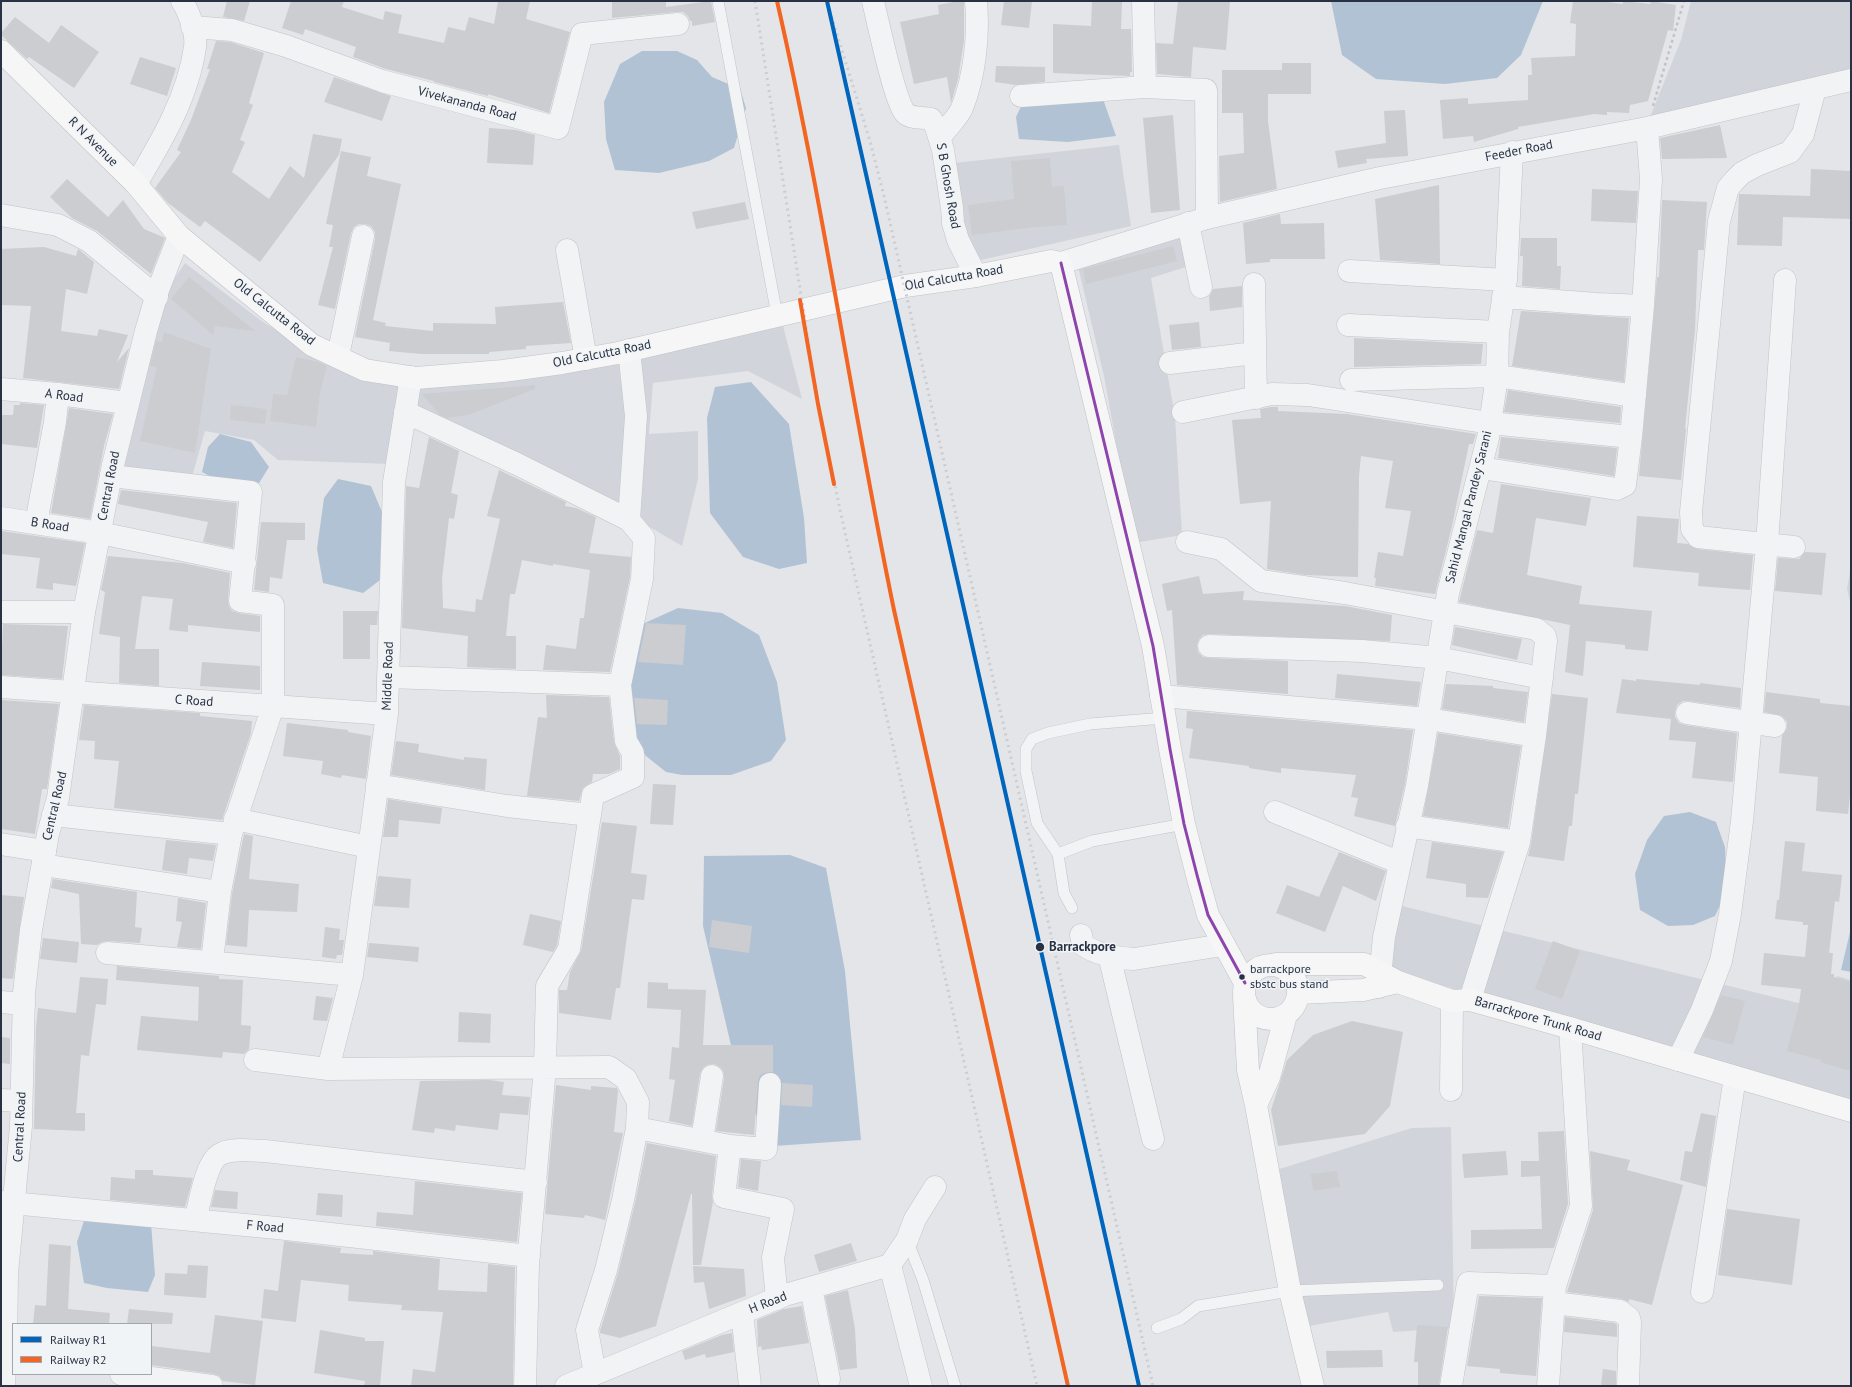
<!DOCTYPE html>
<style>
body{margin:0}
#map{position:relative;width:1852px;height:1387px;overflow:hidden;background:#e3e5e8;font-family:"PT Sans",sans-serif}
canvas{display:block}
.frame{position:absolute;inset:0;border:2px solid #293242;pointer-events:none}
.legend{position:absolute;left:12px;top:1323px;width:140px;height:52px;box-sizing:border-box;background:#f1f4f7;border:1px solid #a1a6af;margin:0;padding:5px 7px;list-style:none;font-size:12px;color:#293242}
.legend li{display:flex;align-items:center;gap:8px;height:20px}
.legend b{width:20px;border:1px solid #a1a6af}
</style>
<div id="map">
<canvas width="1852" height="1387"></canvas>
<div class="frame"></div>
<ul class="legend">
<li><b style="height:5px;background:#0065bd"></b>Railway R1</li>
<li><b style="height:5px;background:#f26522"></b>Railway R2</li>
</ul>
</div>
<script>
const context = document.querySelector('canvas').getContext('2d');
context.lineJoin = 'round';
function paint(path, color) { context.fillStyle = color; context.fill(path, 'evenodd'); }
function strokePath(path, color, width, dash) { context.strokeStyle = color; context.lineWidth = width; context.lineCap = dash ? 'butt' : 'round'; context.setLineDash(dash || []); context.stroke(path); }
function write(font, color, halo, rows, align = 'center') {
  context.font = font + ' "PT Sans",sans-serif'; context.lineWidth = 3; context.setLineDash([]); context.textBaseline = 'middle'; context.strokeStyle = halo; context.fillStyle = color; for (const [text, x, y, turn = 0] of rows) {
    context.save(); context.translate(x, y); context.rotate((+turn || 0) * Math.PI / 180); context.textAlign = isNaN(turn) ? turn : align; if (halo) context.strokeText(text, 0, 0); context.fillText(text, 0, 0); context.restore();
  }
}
paint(new Path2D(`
 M1691 1H1851V74L1650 117 1681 40Z
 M1119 145 1131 226 981 260 959 224 954 163Z
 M1184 234 1192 265 1151 278 1175 417 1182 535 1134 543 1104 376 1076 258Z
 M185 263 263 322 329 363 404 386 390 464 278 460 254 440 205 431 191 480 123 473 160 300Z
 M782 322 802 399 748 371 653 383 649 434 698 431V479L682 546 614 506 411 411 416 387Z
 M1851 565V605L1847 589Z
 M1398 905 1823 1009 1837 976 1851 980V1099L1672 1052 1384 969Z
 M1451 1127 1454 1328 1393 1332 1388 1312 1309 1326 1263 1174 1412 1128Z`), '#d1d5db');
paint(new Path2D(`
 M1331 1H1543L1521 55 1497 78 1445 84 1376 79 1342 55Z
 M642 51H677L697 60 712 77 740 89 746 108 734 148 709 161 659 173 615 170 606 139 604 102 620 64Z
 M1027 94 1103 99 1116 136 1068 142 1019 139 1016 117Z
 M751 382 789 424 804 518 807 563 779 569 743 557 710 513 707 418 715 387Z
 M220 434 251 442 269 467 259 483 217 480 202 472 208 447Z
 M338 479 371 486 382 512 380 580 363 593 323 583 317 549 324 498Z
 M678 608 722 613 759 635 777 682 786 740 771 761 731 775H682L666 772 646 756 622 722 636 627Z
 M1690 812 1716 822 1725 847 1727 891 1715 916 1693 925 1668 926 1640 910 1635 874 1647 840 1664 816Z
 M790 855 826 868 845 971 861 1140 774 1146 741 1088 703 926 704 856Z
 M1851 928V972L1841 970Z
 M86 1215 151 1223 155 1275 148 1292 107 1288 84 1283 77 1242Z`), '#b1c2d4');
paint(new Path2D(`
 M227 1H250L244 21 223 17Z
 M291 1H344L342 7 383 20 385 11 402 15 398 33 444 43 448 27 465 31 469 17 494 24 498 1H530L526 19 570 32 549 113 488 94V96L434 82V81L386 69 353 57 356 47 305 29 303 35 282 28Z
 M612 1H666V7L711 1 715 22 692 26V21H690L688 16 683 12H677L612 18Z
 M959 1H964V40L958 79 951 103 947 77 914 84 900 22 939 14 938 5Z
 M1004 1H1032L1029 28 1001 25Z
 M1092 1H1122L1121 29H1131L1132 72H1130V76L1053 73V24L1091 26Z
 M1178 1H1230L1226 50 1193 47 1191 77 1157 74 1156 43 1173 44Z
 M1573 1H1600L1623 4V1L1650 4 1651 1 1676 5 1673 31 1668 30 1648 101 1630 105 1629 113 1607 112V115L1594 114 1518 127V129L1474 142 1473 136 1443 139 1440 100 1468 98V104L1528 100V75H1532L1531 58 1575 56 1576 24 1570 23Z
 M15 17 49 43 61 25 99 52 74 88 29 57 27 59 1 35V33Z
 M216 41 230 42 264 53 249 103 253 105 240 140 245 142 232 172 269 199 290 166 304 178 313 134 342 139 339 155 260 262 205 221 200 227 168 203 155 188 181 152 177 150 191 120 210 69H207Z
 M140 57 176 68 167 96 130 84Z
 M1282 63H1311V94H1268V121L1277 189 1220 202 1219 156 1244 153 1243 113H1222V70H1282Z
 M996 66 1045 67V82L1016 85 995 82Z
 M334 77 391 96 382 121 324 102Z
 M1405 110 1408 156 1366 159 1367 163 1338 168 1335 151 1386 143 1384 111Z
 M1173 115 1180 210 1151 213 1143 118Z
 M1720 125 1727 158 1662 159 1660 138Z
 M489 128 516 130 535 135 533 165 487 163Z
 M341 151 371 157 367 176 401 184 373 320 386 323 385 326 433 331V323L496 324 495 307 563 302 571 343 526 346V349L489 352V354H421L389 351 390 343 355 337 375 239V232L371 226 365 224H359L354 227 351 233 335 309 318 305 333 247H329L333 225 326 224Z
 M1050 158 1052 187 1064 186 1067 225 1035 227 972 235 968 205 1014 199 1011 161Z
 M1811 169 1851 171V219L1783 217 1782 246 1737 245 1739 194 1810 196Z
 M67 179 108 217 123 200 144 229 163 237 165 238 151 274 97 231 72 218 50 197Z
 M1439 185 1440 264 1380 260 1375 199Z
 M1592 189 1638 191 1636 223 1591 221Z
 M1662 200 1707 202 1704 250H1698L1695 330 1685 428 1686 429 1681 480 1639 476 1657 277H1659Z
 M745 202 749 219 696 229 692 212Z
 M1280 214 1281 224 1324 223 1325 259H1270V262L1246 264 1243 223Z
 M1521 238H1557V266H1561L1560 289 1522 286 1523 256H1520Z
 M1173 246 1177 261 1086 284 1083 269Z
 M44 247 76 256 78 249 94 262 87 294 66 289 61 331 97 336 99 329 128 335 117 362 129 348 119 389 23 378 31 306 1 305V249Z
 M189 277 255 331 215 326 213 335 171 299Z
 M1242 286V307L1210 311 1209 297 1213 289Z
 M1521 311 1629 318 1624 382 1512 366Z
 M1199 322 1201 347 1172 350 1169 325Z
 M164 332 211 349 195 453 140 441 157 367 150 366 156 341 162 342Z
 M1354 338 1483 344 1481 364 1354 367Z
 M296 357 318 362 327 366 320 393 316 427 270 421 273 394 287 395Z
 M535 385V389L468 415 447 418 439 414 422 394Z
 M1508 390 1621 407 1620 423 1504 412Z
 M20 403 44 405 37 448 1 444V415H13L14 405H20Z
 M231 405 267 409 265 424 230 420Z
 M1271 407H1278V411L1347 414 1476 434 1473 444H1469L1452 526 1435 594 1375 586 1376 578H1374L1378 552 1403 556 1411 511 1385 508 1393 461 1361 456 1359 476 1358 577 1305 575 1267 569 1271 501 1240 504 1232 420 1261 418 1260 409Z
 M69 408 113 414 104 446 90 519 51 513Z
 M429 437 459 451 451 493 458 495 454 519 449 518 442 579 443 608 475 612 476 599 482 600 500 519 487 516 499 470 566 502 565 506 576 508 596 517 589 553 631 557 630 577 610 672 543 670 546 645 576 649 580 618H584L590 570 553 564V566L522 560 515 594H510L506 636H516V669L467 667 468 636 402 628 406 486 419 488Z
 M1501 437 1617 448 1614 476 1498 458Z
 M1501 484 1591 498 1586 526 1536 518 1527 575 1582 586 1579 604 1652 611 1648 651 1625 649V645L1586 641 1583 676 1565 672 1570 625 1459 602 1477 530 1493 533Z
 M121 490 237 503 233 548 203 542 208 522 118 504Z
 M1637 516 1679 519 1677 543 1688 544 1697 549 1753 555 1750 590 1698 586 1699 573 1633 567Z
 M261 522 305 523V540H287L282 579 270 577 269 592 254 590Z
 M1 531 85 543 76 586 53 583V590L36 588 40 558 1 554Z
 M1805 552 1826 553 1822 595 1775 591 1778 558 1799 559Z
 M108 556 183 563 230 573 228 600 229 606 232 611 238 613 260 616V632L188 625V632L169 630 173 599 142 596 135 649H159V686L119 683 120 637 99 634 105 592 101 590Z
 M1199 576 1203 594 1244 591 1243 600 1345 606 1392 615 1390 641 1209 634 1203 635 1199 639 1197 645 1198 652 1203 657 1209 658 1288 661V694L1177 685 1172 610 1167 611 1162 584Z
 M343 611H378L377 625H370V659H343Z
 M646 623 686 625 683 665 638 662Z
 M3 624 68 626 62 679 1 675Z
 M1455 627 1522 639 1517 660 1452 645Z
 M202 662 260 666V690L200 686Z
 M1337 674 1421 682 1417 706 1335 698Z
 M1622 679 1636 681V679L1700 685V683L1741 688 1740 708 1688 701H1683L1677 705 1675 712V717L1679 723 1685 725 1737 733 1733 782 1692 778 1696 742 1669 740 1671 719 1616 713Z
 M1446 684 1493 686V688L1528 692 1524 722 1442 709Z
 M1766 692 1820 699V703L1851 706V787L1848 814 1816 811 1818 777 1779 773 1782 736 1787 728V722L1782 716 1764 712Z
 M1552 694 1588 698 1578 794H1575L1572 826H1569L1564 861 1528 856 1531 844Z
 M546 695 609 697 614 742 620 756V769L609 774H593L592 782 583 788 579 801 527 796 538 717 547 718Z
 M634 698 668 700 667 725 637 724Z
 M1 700 59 704 47 789H42L35 834 1 829Z
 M84 705 200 713V716L252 721 251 733 222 820 114 808 119 761 94 759 95 741 79 740Z
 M1187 711 1413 730 1405 784 1395 826 1354 816 1358 798 1351 797 1356 775 1281 768V773L1249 768V766L1189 758 1193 729 1186 728Z
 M287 723 348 730V732L371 736 366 779 342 775 341 778 321 774 323 761 283 756Z
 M1438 733 1521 746 1508 828 1423 816Z
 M396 741 419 744 418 752 464 760V757L487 759 485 790 391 775Z
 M653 784 676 785 673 825 650 824Z
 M388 799 442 808 440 824 399 820 398 837H383Z
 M602 822 637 826 631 873 647 875 644 900 632 899 620 988H616L611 1020 559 1013V990H567L570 972 581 951Z
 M244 834 253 836 249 879 299 884 297 912 249 910 247 947 226 945 232 894Z
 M166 840 216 845 213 861 189 858 187 874 162 870Z
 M1785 841 1805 843 1802 871 1842 875 1839 902 1835 901 1829 953H1833L1831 974H1834V977L1851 982V1071L1820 1062 1821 1060 1787 1051 1799 1005 1801 989 1761 985 1764 953 1805 957 1808 925H1803V922L1775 919 1777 900H1779Z
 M1432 842 1503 852 1488 898 1466 897V884L1426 878Z
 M1339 852 1386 871 1376 901 1343 886 1325 932 1276 913 1287 885 1319 897Z
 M378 876 411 879 409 908 374 906Z
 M53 879 137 892 135 927 142 928 140 943 108 941 102 942 97 945 81 944 79 894 51 888Z
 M1 895 24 897 13 979 1 978Z
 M178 898 206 903 201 949 177 947 182 922 176 921Z
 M530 914 561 921 557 945 553 952 523 945Z
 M712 920 752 926 749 953 709 947Z
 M325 927 340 929 339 940H344L342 955H337L336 959 322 957Z
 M43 938 79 942 77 963 40 959Z
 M1553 941 1580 951 1562 999 1535 989Z
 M369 943 419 947 418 962 367 957Z
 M117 966 219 976V979L243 980 241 1025 251 1026 249 1049 244 1054 223 1052 222 1058 137 1050 141 1016 198 1021 199 987 116 980Z
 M80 977 108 979 106 1005 96 1004 89 1056 81 1055 76 1113H85V1131L34 1129 36 1027 38 1008 76 1013Z
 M648 982 668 983V989L706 990 703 1045H773V1072L764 1073 759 1077 758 1083 754 1135 716 1131 724 1078 723 1071 720 1067 714 1064 707 1065 703 1068 700 1074 692 1126 669 1121 675 1080 669 1079 672 1047 679 1048 681 1010 647 1008Z
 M1721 995 1745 1001 1733 1045 1703 1037Z
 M316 996 333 998 327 1021 313 1020Z
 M459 1012 491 1014 490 1043 458 1042Z
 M1352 1021 1403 1032 1390 1106 1365 1134 1278 1146 1271 1110 1287 1060 1313 1035Z
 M1 1037 10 1038V1064L1 1063Z
 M489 1080 504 1082 502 1095 530 1097 528 1115 500 1113 498 1130 456 1125 455 1131 435 1128 434 1133 412 1130 420 1081Z
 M782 1083 813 1085 812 1107 781 1105Z
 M556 1085 591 1090V1086L617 1088 618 1091 614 1132 623 1133 605 1220 585 1215 584 1218 545 1214Z
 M1701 1113 1716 1116 1706 1187 1680 1180 1685 1151 1692 1152Z
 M1564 1131 1568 1204 1554 1248 1471 1249V1230L1542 1229 1540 1176 1521 1177V1161H1539L1538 1132Z
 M647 1143 716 1156 712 1196 713 1202 701 1265H693L692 1194H691L656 1326 620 1338 600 1333V1331L618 1273 635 1203Z
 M1506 1151 1508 1175 1464 1178 1462 1154Z
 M1590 1151 1630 1160 1627 1170 1683 1185 1652 1305 1629 1299V1302L1622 1299 1567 1292 1593 1210Z
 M741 1159 761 1161 758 1191 738 1187Z
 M135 1170H153V1175L193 1178 185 1207 110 1200 111 1177 135 1179Z
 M1337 1171 1340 1187 1313 1191 1311 1174Z
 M415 1181 522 1193 517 1242 376 1226 377 1212 413 1215Z
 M215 1190 238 1192 237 1209 211 1207Z
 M318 1193 343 1195 342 1217 316 1215Z
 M1727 1209 1800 1219 1792 1285 1718 1275Z
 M284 1241 341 1248 340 1253 373 1255V1251L440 1259 438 1290 487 1292 488 1264 515 1267 513 1386H411L413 1369 435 1372 443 1312 401 1310 402 1305 348 1301 349 1285 301 1280 296 1322 261 1318 264 1289 278 1291Z
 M851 1243 857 1261 819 1272 814 1255Z
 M49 1244 71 1246 68 1309 110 1313 109 1324H33L35 1305 46 1306Z
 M188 1265 208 1266 206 1298 164 1295 165 1273 187 1274Z
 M693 1266 744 1269 746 1296 709 1309 704 1282 694 1283Z
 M848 1290 855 1329 857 1368 840 1370 825 1296Z
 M1479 1296 1542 1298 1536 1376 1500 1373V1369L1467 1366Z
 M802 1306 809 1343 762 1350 761 1346 758 1347 757 1320 784 1309Z
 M129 1309 173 1313 172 1324H127Z
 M215 1315 263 1321 255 1385 223 1381 219 1376 214 1374 151 1365V1346L210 1353Z
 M1565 1317 1615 1323 1617 1325V1337L1564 1332Z
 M1417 1325 1448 1327 1439 1386H1418V1362H1414Z
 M320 1330 365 1338V1341H384L380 1386H364L365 1381 314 1373Z
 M732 1333 734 1352 706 1358 705 1354 685 1360 682 1351 722 1335Z
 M1382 1350 1383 1367 1327 1368 1326 1351Z
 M1603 1369 1616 1371V1386H1601Z`), '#cbcdd0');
const service = new Path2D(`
 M718 1 777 315
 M1058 854 1037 823 1026 771V749L1032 739 1048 733 1090 724 1164 718
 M1072 908 1064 893 1058 854 1092 841 1184 824
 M907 1240 923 1280 955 1386
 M1157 1328 1181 1319 1198 1306 1290 1291 1438 1285`);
const minor = new Path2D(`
 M873 1C877 18 896 107 906 114 913 119 923 117 931 119L936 127 943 150 952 208 953 223 958 240 976 276
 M1143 1 1145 87 1206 90 1207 218
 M192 27 232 30 286 46 382 81 558 128 582 34 678 24
 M1021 96 1145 87
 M940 137C946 128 958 118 962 108 975 75 979 35 976 1
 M136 184C161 142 188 97 195 47 197 33 189 12 182 1
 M1 215 58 225 89 241 157 297
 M1188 223 1201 287
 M567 250 586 359
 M1061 263 1207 218 1380 178 1647 128 1851 80
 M1349 271 1506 280
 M1254 284 1256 398
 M1503 297 1597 304 1643 306
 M1348 325 1498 332
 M629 350 636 416 629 520
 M338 356 363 236
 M1170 363 1255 353
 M1351 380 1497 376 1635 396
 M1 389 58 394 127 403
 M405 412 517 464 629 520 644 538 642 579 620 685 626 741 633 753V777L593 795 569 949 547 986 545 1067 528 1264 525 1386
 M1183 412 1272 394 1308 395 1490 423 1631 437
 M1481 468 1617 489 1625 485 1631 437 1643 306 1651 179 1647 128
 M111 476 251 492 240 601 273 605V706L231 834 220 892
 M1 518 100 533 245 563
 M36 523 55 422 58 394
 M1187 542 1221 549 1261 581 1345 593 1536 629 1545 636 1546 641 1535 736 1519 842 1470 1000
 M1794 547 1698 537 1692 529 1691 512 1719 221 1728 188 1735 180 1742 173 1757 165 1790 152 1803 134 1815 89
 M1 612H84
 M1209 646 1362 651 1438 658 1542 678
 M388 677 620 685
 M1 687 387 714
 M1161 696 1428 719 1535 736
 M1687 713 1775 726
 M377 785 507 806 590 815
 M1275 812 1393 860 1400 859
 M53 815 231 834
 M235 819 369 847
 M1407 826 1519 842
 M1 844 45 851
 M43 865 220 892 212 961
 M1081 935 1083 945C1098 955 1116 958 1134 959L1223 945
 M107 953 352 975 328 1069
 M1109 955 1153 1139
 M352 975 387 714 394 482 411 377
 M1379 987 1384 937 1417 786 1448 593 1488 438 1497 376 1498 332 1506 280 1512 152
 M1 1002 24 1004
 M255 1060 328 1069 609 1067 626 1079 638 1102 637 1128 623 1200 606 1270 587 1330 595 1374
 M1678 1060 1702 1010 1721 961 1730 914 1742 821 1767 544 1785 280
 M1451 1090 1452 1001
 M1 1100 21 1101
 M637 1128 730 1146 766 1149 770 1084
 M702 1140 712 1076
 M730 1146 724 1197 783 1209 773 1258 777 1299
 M1 1202 277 1228 529 1256
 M195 1220C200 1204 205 1164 219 1155 231 1147 251 1151 265 1151L536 1182
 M890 1265 921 1386
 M811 1288 829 1379
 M1702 1292 1735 1077
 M1554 1303 1620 1311 1629 1318 1630 1322 1628 1386
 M742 1313 750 1386
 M121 1374 212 1386
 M566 1386 785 1295 890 1265 907 1240 915 1219 935 1187
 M1451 1386 1468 1283 1555 1286
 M1548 1386 1555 1286 1581 1206 1570 1028`);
const tertiary = new Path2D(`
 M4 1386 6 1349 7 1273 21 1126 24 993 31 930 48 834 58 798 84 612 113 465 146 331 158 290 179 236`);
const primary = new Path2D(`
 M1 51 136 184 179 236 312 345 365 370 416 378 503 371 562 363 618 353 905 286 976 276 1051 261 1061 263 1153 646 1170 749 1184 824 1197 875 1208 915 1245 983
 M1276 964H1364L1398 982 1452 1001 1470 1000 1570 1028 1851 1111
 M1244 992a27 27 0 1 1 54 0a27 27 0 1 1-54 0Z
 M1299 993 1363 990 1398 982
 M1244 997 1248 1070 1256 1105 1290 1291 1313 1386
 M1256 1105 1269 1077 1286 1015`);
strokePath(service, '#c1c3c6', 12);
strokePath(minor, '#c1c3c6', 23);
strokePath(tertiary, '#c1c3c6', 23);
strokePath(primary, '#bfc2c6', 23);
strokePath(new Path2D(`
 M1653 106 1684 1`), '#c2c3c8', 2.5, [3, 3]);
strokePath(service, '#f2f3f5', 11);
strokePath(minor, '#f2f3f5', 22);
strokePath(tertiary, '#f2f3f5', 22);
strokePath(primary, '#f6f6f7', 22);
strokePath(new Path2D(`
 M755 1 818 404 842 519 1037 1386
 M777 1C823 202 852 407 894 610L1068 1386
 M828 5 870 141 884 196 1153 1386`), '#cbcdd0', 3, [2, 4]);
strokePath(new Path2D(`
 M1061 263 1153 646 1170 749 1184 824 1197 875 1208 915 1245 983`), '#8e44ad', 3);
strokePath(new Path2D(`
 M827 1 1139 1386`), '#0065bd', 4);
strokePath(new Path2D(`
 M777 1C823 202 852 407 894 610L1068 1386
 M800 300 818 404 834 484`), '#f26522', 4);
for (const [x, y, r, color] of [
 [1040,947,5,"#293242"],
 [1242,977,3.5,"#293242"]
]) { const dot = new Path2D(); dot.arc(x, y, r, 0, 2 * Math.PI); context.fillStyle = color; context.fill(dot); strokePath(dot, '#f1f4f7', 1.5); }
write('12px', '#293242', '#f1f4f7', [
 ["barrackpore",1250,970],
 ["sbstc bus stand",1250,985]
], 'left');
write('13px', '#293242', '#f1f4f7', [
 ["Vivekananda Road",467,104,15],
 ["R N Avenue",93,142,45],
 ["Feeder Road",1519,151,-11],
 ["S B Ghosh Road",948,186,80],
 ["Old Calcutta Road",954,278,-10],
 ["Old Calcutta Road",274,312,38],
 ["Old Calcutta Road",602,354,-11],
 ["A Road",64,396,7],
 ["Central Road",109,486,-79],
 ["Sahid Mangal Pandey Sarani",1469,507,-76],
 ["B Road",50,525,9],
 ["Middle Road",388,676,-88],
 ["C Road",194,701,4],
 ["Central Road",55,806,-77],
 ["Barrackpore Trunk Road",1538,1019,16],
 ["Central Road",20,1127,-87],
 ["F Road",265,1227,5],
 ["H Road",768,1303,-21]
]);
write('bold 13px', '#293242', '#f1f4f7', [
 ["Barrackpore",1049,947]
], 'left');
</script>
